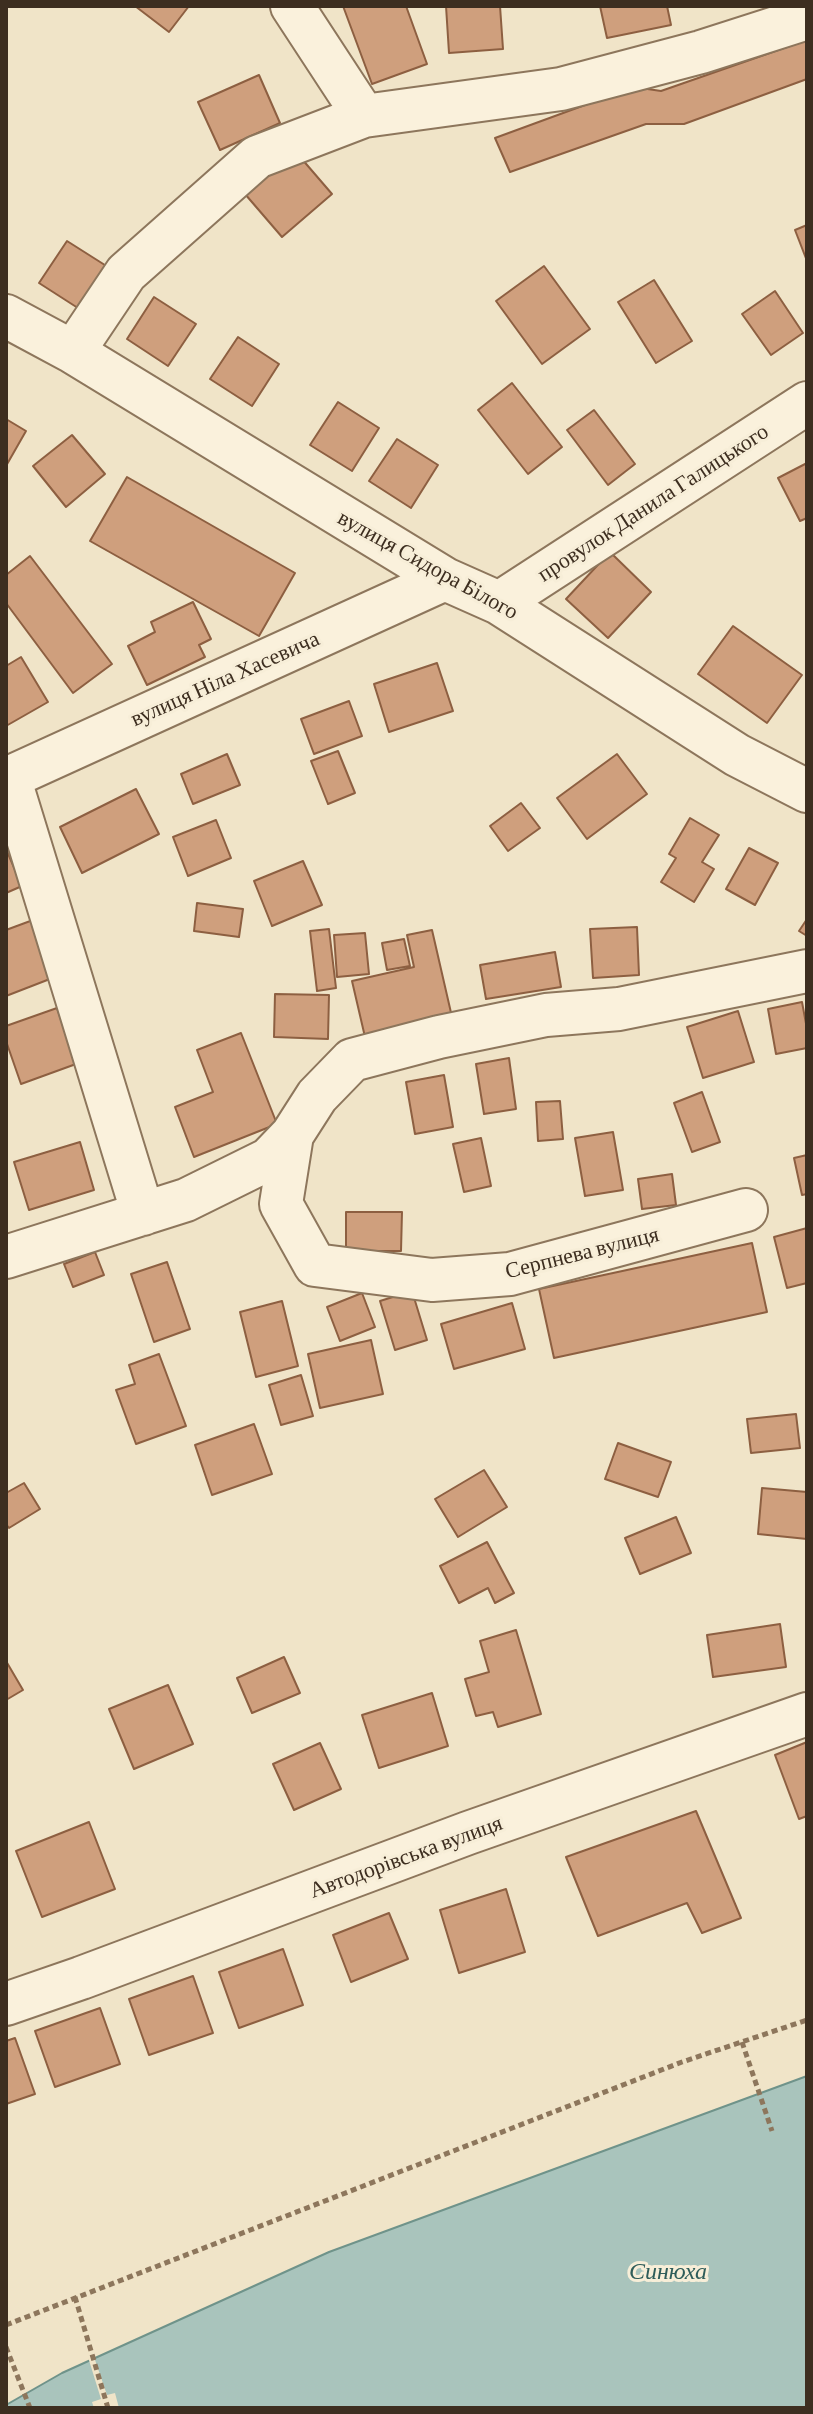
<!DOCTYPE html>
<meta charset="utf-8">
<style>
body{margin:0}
#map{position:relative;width:813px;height:2414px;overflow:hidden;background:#f0e4c8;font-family:"Crimson Pro",serif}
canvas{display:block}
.frame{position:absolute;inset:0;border:8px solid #3d2e20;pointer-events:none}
</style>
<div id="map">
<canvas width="813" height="2414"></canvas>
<div class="frame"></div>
</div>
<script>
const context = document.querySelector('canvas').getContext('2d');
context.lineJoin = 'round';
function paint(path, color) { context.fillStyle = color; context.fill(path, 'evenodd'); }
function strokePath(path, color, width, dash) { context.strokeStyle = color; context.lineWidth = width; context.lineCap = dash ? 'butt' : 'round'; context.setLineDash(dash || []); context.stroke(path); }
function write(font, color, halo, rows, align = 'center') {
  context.font = font + ' "Crimson Pro",serif'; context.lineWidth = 6; context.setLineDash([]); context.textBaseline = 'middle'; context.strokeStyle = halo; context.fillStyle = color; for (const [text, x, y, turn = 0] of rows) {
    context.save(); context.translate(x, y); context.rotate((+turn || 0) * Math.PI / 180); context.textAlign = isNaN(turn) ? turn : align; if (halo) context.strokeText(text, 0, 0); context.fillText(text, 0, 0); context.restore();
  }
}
const water = new Path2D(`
 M807 2076V2408H6V2405L62 2373 329 2252Z`);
paint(water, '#a9c4bc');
strokePath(water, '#6f938a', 2);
paint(new Path2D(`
 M93 2354 107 2395 115 2393 119 2408H94L92 2402 101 2399 88 2357Z`), '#f0e4c8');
const building = new Path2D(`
 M135 6H189L169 32Z
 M343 6H406L427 64 372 84Z
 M446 6H500L503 49 449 53Z
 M600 6H667L671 25 607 38Z
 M807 40V79L684 124H646L510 172 495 138 634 87 661 91Z
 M259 75 280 123 220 150 198 102Z
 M295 151 332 194 282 237 245 194Z
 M807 225V261L795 230Z
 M67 241 108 267 81 310 39 283Z
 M544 266 590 329 542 364 496 301Z
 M654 280 692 341 656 363 618 302Z
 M775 291 803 333 771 355 742 314Z
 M154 297 196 324 168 366 127 339Z
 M238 337 279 364 252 406 210 379Z
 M512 383 562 447 528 474 478 410Z
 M338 402 379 428 352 471 310 445Z
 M594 410 635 464 608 485 567 430Z
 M6 419 26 431 6 466Z
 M72 435 105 474 66 507 33 466Z
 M397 439 438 465 411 508 369 481Z
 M807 463V518L800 521 778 478Z
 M127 477 295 573 259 636 90 541Z
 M610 552 651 592 608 638 566 599Z
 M30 556 112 664 73 693 6 603V575Z
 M193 602 211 639 199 645 205 657 147 685 128 646 155 632 151 622Z
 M733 626 802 675 767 723 698 674Z
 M21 657 48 702 6 726V666Z
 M437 663 453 711 389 732 374 684Z
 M349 701 362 736 314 754 301 719Z
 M338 751 355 793 328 804 311 761Z
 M227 754 240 785 193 804 181 774Z
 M617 754 647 794 587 839 557 798Z
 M136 789 159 834 82 873 60 827Z
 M521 803 540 828 508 851 490 826Z
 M690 818 719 835 702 862 714 869 694 902 661 882 676 858 669 854Z
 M216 820 231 858 188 876 173 837Z
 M749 848 778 863 755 905 726 889Z
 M6 849 22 886 6 893Z
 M303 861 322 905 272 926 254 881Z
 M197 903 243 909 239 937 194 931Z
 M807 919V936L799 931Z
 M33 920 55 977 6 996V930Z
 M637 927 639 975 593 978 590 929Z
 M329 929 336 988 317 991 310 931Z
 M432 930 452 1017 365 1037 352 981 414 967 407 935Z
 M365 933 369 974 337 977 334 935Z
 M404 939 410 966 387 970 382 943Z
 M555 952 561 987 486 999 480 965Z
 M275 994 329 995 328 1039 274 1037Z
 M802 1002 807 1029V1048L776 1054 768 1009Z
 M57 1008 76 1064 21 1084 6 1041V1026Z
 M738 1011 754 1062 703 1078 687 1027Z
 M241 1033 277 1124 194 1157 175 1107 213 1092 197 1050Z
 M509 1058 516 1109 484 1114 476 1064Z
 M444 1075 453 1127 415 1134 406 1082Z
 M702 1092 720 1142 692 1152 674 1103Z
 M560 1101 563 1139 538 1141 536 1102Z
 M613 1132 623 1190 585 1196 575 1138Z
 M481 1138 491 1186 464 1192 453 1144Z
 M80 1142 94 1190 29 1210 14 1162Z
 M807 1155V1194L802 1195 794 1158Z
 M672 1174 676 1205 642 1209 638 1179Z
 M346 1212H402L401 1251H346Z
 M807 1228V1283L787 1288 774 1237Z
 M752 1243 767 1312 554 1358 539 1289Z
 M95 1252 104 1275 73 1287 64 1264Z
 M167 1262 190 1329 154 1342 131 1274Z
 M412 1291 427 1340 395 1350 380 1301Z
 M362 1293 375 1327 340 1341 327 1307Z
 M282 1301 298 1366 256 1377 240 1312Z
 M512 1303 525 1349 454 1369 441 1324Z
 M371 1340 383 1394 320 1408 308 1354Z
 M159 1354 186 1426 136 1444 116 1390 135 1384 129 1365Z
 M301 1375 313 1416 281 1425 269 1385Z
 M796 1414 800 1448 751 1453 747 1419Z
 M254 1424 272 1474 212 1495 195 1445Z
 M618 1443 671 1462 658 1497 605 1479Z
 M484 1470 507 1507 458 1537 435 1499Z
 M24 1483 40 1509 9 1528 6 1524V1493Z
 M762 1488 807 1492V1539L758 1534Z
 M676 1517 691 1553 640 1574 625 1538Z
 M487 1542 514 1593 495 1603 488 1588 459 1603 440 1566Z
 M780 1624 786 1667 713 1677 707 1635Z
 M516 1630 541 1714 498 1727 493 1712 476 1716 465 1679 489 1672 480 1641Z
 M284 1657 300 1693 252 1713 237 1678Z
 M6 1661 23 1690 6 1700Z
 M168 1685 193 1744 134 1769 109 1709Z
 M432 1693 448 1746 379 1768 362 1715Z
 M807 1742V1816L799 1819 775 1755Z
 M320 1743 341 1789 294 1810 273 1764Z
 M696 1811 741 1918 702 1933 687 1903 598 1936 566 1857Z
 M89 1822 115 1889 42 1917 16 1851Z
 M506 1889 525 1952 459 1973 440 1910Z
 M389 1913 408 1959 351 1982 333 1935Z
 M283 1949 303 2005 239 2028 219 1972Z
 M193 1976 213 2033 149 2055 129 1999Z
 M100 2008 120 2064 55 2087 35 2031Z
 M15 2038 35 2094 6 2104V2041Z`);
paint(building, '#cf9f7d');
strokePath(building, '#8d5f41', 2);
const minor = new Path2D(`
 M292 6 364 116
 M6 316 73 352 445 579 499 603 737 755 807 791
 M73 352 126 273 257 157 364 116 561 89 701 52 807 18
 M499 603 807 403
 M9 777 143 1214
 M6 779 445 579
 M292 1135 281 1204 315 1265 432 1280 510 1274 746 1210
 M6 1257 186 1200 269 1159 292 1135 317 1096 352 1060 439 1037 546 1015 619 1009 807 971
 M6 2004 81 1978 468 1833 807 1714`);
strokePath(minor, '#8d765c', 46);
strokePath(new Path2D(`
 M742 2042 772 2131
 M75 2297 108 2408
 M6 2325 682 2062 807 2020
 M6 2347 30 2408`), '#8d765c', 5, [6, 4]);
strokePath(minor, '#faf1dc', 42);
write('22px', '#3d2e20', '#f7eed8', [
 ["провулок Данила Галицького",653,503,-33],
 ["вулиця Сидора Білого",428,565,29],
 ["вулиця Ніла Хасевича",225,679,-24],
 ["Серпнева вулиця",582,1253,-14],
 ["Автодорівська вулиця",406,1857,-20]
]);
write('italic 24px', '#2f5d5a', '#f7eed8', [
 ["Синюха",668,2272]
]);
</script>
